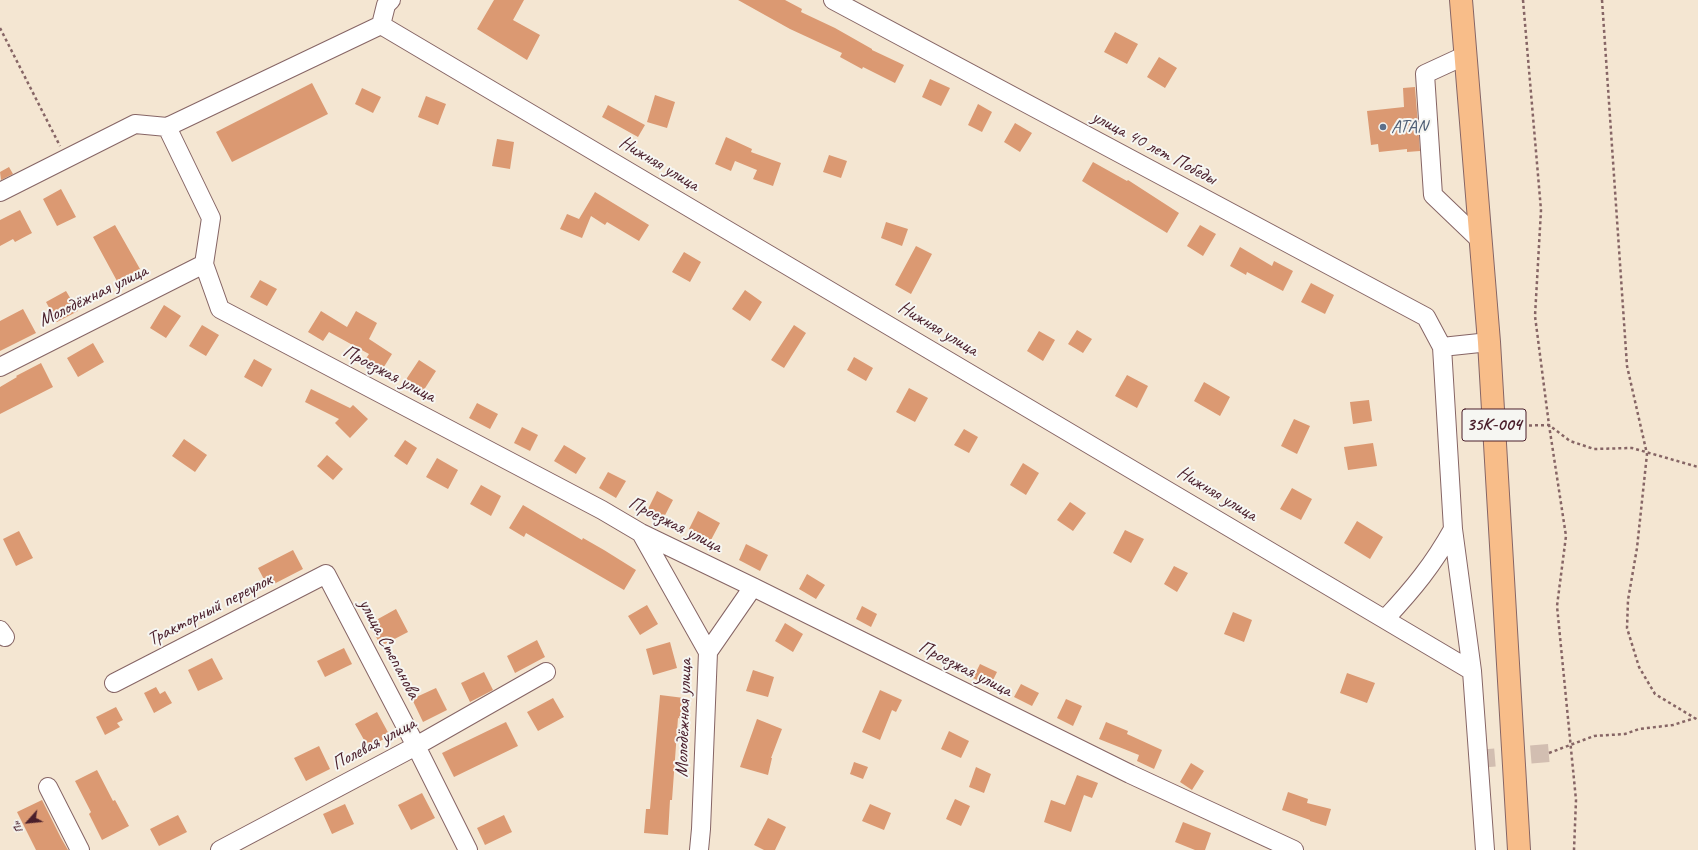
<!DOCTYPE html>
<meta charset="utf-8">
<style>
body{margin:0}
#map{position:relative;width:1698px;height:850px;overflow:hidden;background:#f4e6d2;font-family:Caveat,sans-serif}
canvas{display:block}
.north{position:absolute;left:8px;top:802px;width:40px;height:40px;-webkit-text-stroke:3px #f6f6f2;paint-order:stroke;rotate:243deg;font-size:11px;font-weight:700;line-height:16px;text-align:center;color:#4a1f2b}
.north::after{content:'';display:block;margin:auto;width:14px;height:18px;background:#4a1f2b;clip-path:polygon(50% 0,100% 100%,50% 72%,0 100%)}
</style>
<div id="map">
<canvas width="1698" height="850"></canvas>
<div class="north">Пн</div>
</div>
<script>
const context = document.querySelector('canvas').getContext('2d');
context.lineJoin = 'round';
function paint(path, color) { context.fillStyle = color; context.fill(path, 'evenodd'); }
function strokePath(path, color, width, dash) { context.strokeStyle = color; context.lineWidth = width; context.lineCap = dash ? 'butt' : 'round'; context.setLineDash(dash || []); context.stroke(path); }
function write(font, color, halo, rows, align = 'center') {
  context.font = font + ' Caveat,sans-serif'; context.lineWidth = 4; context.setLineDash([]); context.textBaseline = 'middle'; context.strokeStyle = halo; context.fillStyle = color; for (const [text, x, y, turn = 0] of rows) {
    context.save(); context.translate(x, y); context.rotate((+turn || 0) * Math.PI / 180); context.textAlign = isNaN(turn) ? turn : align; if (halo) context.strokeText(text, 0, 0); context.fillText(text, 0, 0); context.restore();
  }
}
paint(new Path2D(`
 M494 0H524L513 20 540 35 527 60 477 29Z
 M738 0H785L802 9 801 12 835 28 872 49V50L904 65 895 83 863 67 862 69 840 57 842 53 790 29Z
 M1115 32 1138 44 1127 64 1104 52Z
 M1159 57 1177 68 1165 88 1147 77Z
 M930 79 950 88 941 106 922 97Z
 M312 83 328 114 232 162 216 132Z
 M1415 87 1420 151 1407 152V149L1379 152 1378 144 1371 145 1367 111 1404 107 1403 88Z
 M362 88 381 97 373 113 355 104Z
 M655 95 675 102 667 128 647 122Z
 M426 96 446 104 438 125 418 117Z
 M978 104 992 112 982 132 968 125Z
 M608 105 645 125 638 137 602 117Z
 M1015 123 1032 133 1020 152 1004 142Z
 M726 137 752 149 751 152 781 163 773 186 753 179 757 170 735 161 731 171 715 164Z
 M497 139 514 142 510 169 492 166Z
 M829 155 847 161 841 178 823 172Z
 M1093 162 1127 181 1128 180 1179 213 1167 233 1082 181Z
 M9 167 13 174 1 180 0 172Z
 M61 189 76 217 57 226 43 199Z
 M595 192 649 225 639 241 607 222 605 225 591 216 582 238 560 229 567 214 579 219Z
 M20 210 32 233 15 242 13 239 0 246V220Z
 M886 222 908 229 902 246 881 238Z
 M115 225 140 269 117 281 93 237Z
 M1200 225 1216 234 1203 256 1187 246Z
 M916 246 932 254 911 294 895 285Z
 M1240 247 1272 266 1274 261 1293 271 1283 291 1247 272 1246 275 1230 266Z
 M684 252 701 262 690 282 672 272Z
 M260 280 277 289 267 306 250 297Z
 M1311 283 1334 295 1325 314 1301 302Z
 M745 290 762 302 750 321 732 309Z
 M66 291 78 311 57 322 46 302Z
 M164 305 181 316 166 338 150 328Z
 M23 309 36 333 0 351V321Z
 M321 311 347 327 356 311 377 323 369 339 392 354 382 370 365 360 369 354 329 332 323 341 308 332Z
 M202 325 219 335 206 356 189 346Z
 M794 325 806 333 784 368 771 360Z
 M1077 330 1092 339 1083 353 1068 344Z
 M1039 331 1055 340 1043 361 1027 351Z
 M93 343 104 362 78 377 67 358Z
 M854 357 873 368 866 381 847 370Z
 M254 359 272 369 262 387 244 377Z
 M419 360 436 371 420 396 403 384Z
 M41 363 53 387 0 414V387L17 377 16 376Z
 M1127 375 1148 386 1137 408 1115 396Z
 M1204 382 1230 397 1220 416 1194 401Z
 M909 388 928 398 915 422 896 412Z
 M311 389 350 408 353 405 368 419 350 438 335 423 339 419 305 402Z
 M1369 400 1372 421 1353 424 1350 402Z
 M477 403 498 414 490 429 469 418Z
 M1294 419 1310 426 1297 454 1281 446Z
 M522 427 538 435 530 451 514 443Z
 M964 429 978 437 969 453 954 445Z
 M184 439 207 455 195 472 172 456Z
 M405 440 417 448 407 465 394 456Z
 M1373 443 1377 466 1348 470 1344 447Z
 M564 445 586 458 576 474 554 461Z
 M327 455 343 469 333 480 317 466Z
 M437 458 458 470 448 489 426 477Z
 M1023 463 1039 473 1026 495 1010 485Z
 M608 472 626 481 616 498 599 488Z
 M481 485 501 496 491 516 470 504Z
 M1292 488 1312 499 1301 520 1280 509Z
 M657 491 673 500 663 519 647 511Z
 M1070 502 1086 513 1073 531 1057 520Z
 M523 505 582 540 583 538 604 550 636 570 624 590 526 533 524 537 509 528Z
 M698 511 720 523 711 540 689 529Z
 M1357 521 1383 537 1370 559 1344 543Z
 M1125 530 1144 539 1131 563 1113 553Z
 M19 531 33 558 16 566 3 539Z
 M746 544 768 555 760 571 739 560Z
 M293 550 303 569 268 587 258 568Z
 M1174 566 1188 573 1177 592 1164 584Z
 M807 574 825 585 816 599 799 589Z
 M647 605 658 624 640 635 628 616Z
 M862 606 877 614 871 627 856 619Z
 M396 609 408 632 381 646 369 624Z
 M1233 612 1252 620 1244 642 1224 634Z
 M785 623 803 634 793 652 775 641Z
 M537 640 545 657 515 673 507 656Z
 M670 642 677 668 653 675 646 649Z
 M344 648 352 664 325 677 317 661Z
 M212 658 223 679 198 691 188 670Z
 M980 664 997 672 990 686 973 678Z
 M753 670 774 677 768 697 746 691Z
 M484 672 493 690 470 702 461 683Z
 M1347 673 1375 683 1367 703 1340 693Z
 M1021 684 1039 693 1032 706 1014 697Z
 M156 687 160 694 165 691 172 703 154 713 144 693Z
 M436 688 447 710 423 722 412 699Z
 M880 690 902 700 896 712 892 710 880 740 862 732Z
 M660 695 684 698 681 719 678 718 672 800H670L668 835 644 833 646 809H650Z
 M553 698 564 717 538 731 527 712Z
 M1066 699 1082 706 1073 726 1057 718Z
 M116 707 123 720 117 723 120 727 105 735 96 717Z
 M377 712 390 736 368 747 355 724Z
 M757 719 782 729 771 758H772L768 775 740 767Z
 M506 722 518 746 454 777 442 753Z
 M1106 722 1128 731 1127 734 1162 750 1154 769 1137 761 1139 755 1099 739Z
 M949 731 969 741 961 758 941 749Z
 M319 746 330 769 306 781 294 758Z
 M854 762 868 767 863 779 850 774Z
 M1191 763 1204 771 1192 790 1180 782Z
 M976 767 991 774 984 793 969 787Z
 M97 770 113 801 115 800 129 826 102 840 89 814 91 812 75 781Z
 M1077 775 1098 783 1092 798 1084 795 1071 832 1044 822 1051 800 1065 805Z
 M1288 792 1308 799 1307 803 1331 809 1326 826 1310 821V820L1282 810Z
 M422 793 435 818 411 830 398 805Z
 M955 799 970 806 961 826 946 819Z
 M42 800 61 838 68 850H36L17 812Z
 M345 804 354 824 332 834 323 814Z
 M870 804 891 813 884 830 862 821Z
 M178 815 187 832 159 846 150 829Z
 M504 815 512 832 485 845 477 828Z
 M768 818 786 827 775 850H764L754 845Z
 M1183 822 1211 833 1205 850H1195L1175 842Z`), '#db9972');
strokePath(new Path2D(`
 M1477 759 1549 753`), '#d2beb1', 18, [18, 9]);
const minor = new Path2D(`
 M833 0 1426 317 1442 347 1453 529 1472 671 1485 850
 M381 25 1472 671
 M1464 56 1425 74 1433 195 1481 241
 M167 127 211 218 204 264 220 309 602 510 641 533 753 587 1130 774 1294 850
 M0 192 135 124 167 127 381 25 386 5 391 0
 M1442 347 1489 342
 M0 367 204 264
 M641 533 708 652 701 829 699 850
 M1386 618C1413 589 1433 565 1453 529
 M0 630 5 637
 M708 652 753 587
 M114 683 326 574 416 746 468 850
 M48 787 80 850
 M220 850 416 746 546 672`);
const major = new Path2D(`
 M1461 0 1489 342 1519 850`);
strokePath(minor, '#866565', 20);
strokePath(major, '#866565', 24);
strokePath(new Path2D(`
 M1523 0 1541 210 1535 316 1549 425 1566 536 1557 606 1576 800 1574 850
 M1602 0 1627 366 1647 454 1637 548 1628 600 1627 628 1639 667 1655 694 1698 720
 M0 28 60 146
 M1511 426 1549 425 1570 441 1594 449 1632 448 1698 467
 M1549 753 1594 736 1625 734 1639 729 1673 725 1695 718`), '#866565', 2.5, [3, 3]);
strokePath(minor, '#fff', 18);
strokePath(major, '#f8bd89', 22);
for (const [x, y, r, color] of [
 [1383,127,4,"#5c6f8a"]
]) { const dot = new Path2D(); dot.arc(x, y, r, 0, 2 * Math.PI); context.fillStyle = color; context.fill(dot); strokePath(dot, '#f6f6f2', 1.5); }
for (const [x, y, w] of [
 [1494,425,64]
]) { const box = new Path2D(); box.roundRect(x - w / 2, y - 16, w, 32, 3); context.fillStyle = '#f6f6f2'; context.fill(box); strokePath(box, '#4a1f2b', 1); }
write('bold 18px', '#4a1f2b', null, [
 ["35К-004",1494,425]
]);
write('19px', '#4e5e75', '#f6f6f2', [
 ["ATAN",1391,127]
], 'left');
write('19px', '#4a1f2b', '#f6f6f2', [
 ["улица 40 лет Победы",1154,148,28],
 ["Нижняя улица",659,164,31],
 ["Молодёжная улица",93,296,-26],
 ["Нижняя улица",938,329,31],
 ["Проезжая улица",389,374,28],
 ["Нижняя улица",1217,494,31],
 ["Проезжая улица",675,525,27],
 ["Тракторный переулок",210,610,-27],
 ["улица Степанова",389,649,62],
 ["Проезжая улица",965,669,27],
 ["Молодёжная улица",684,718,-88],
 ["Полевая улица",374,744,-28]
]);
</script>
